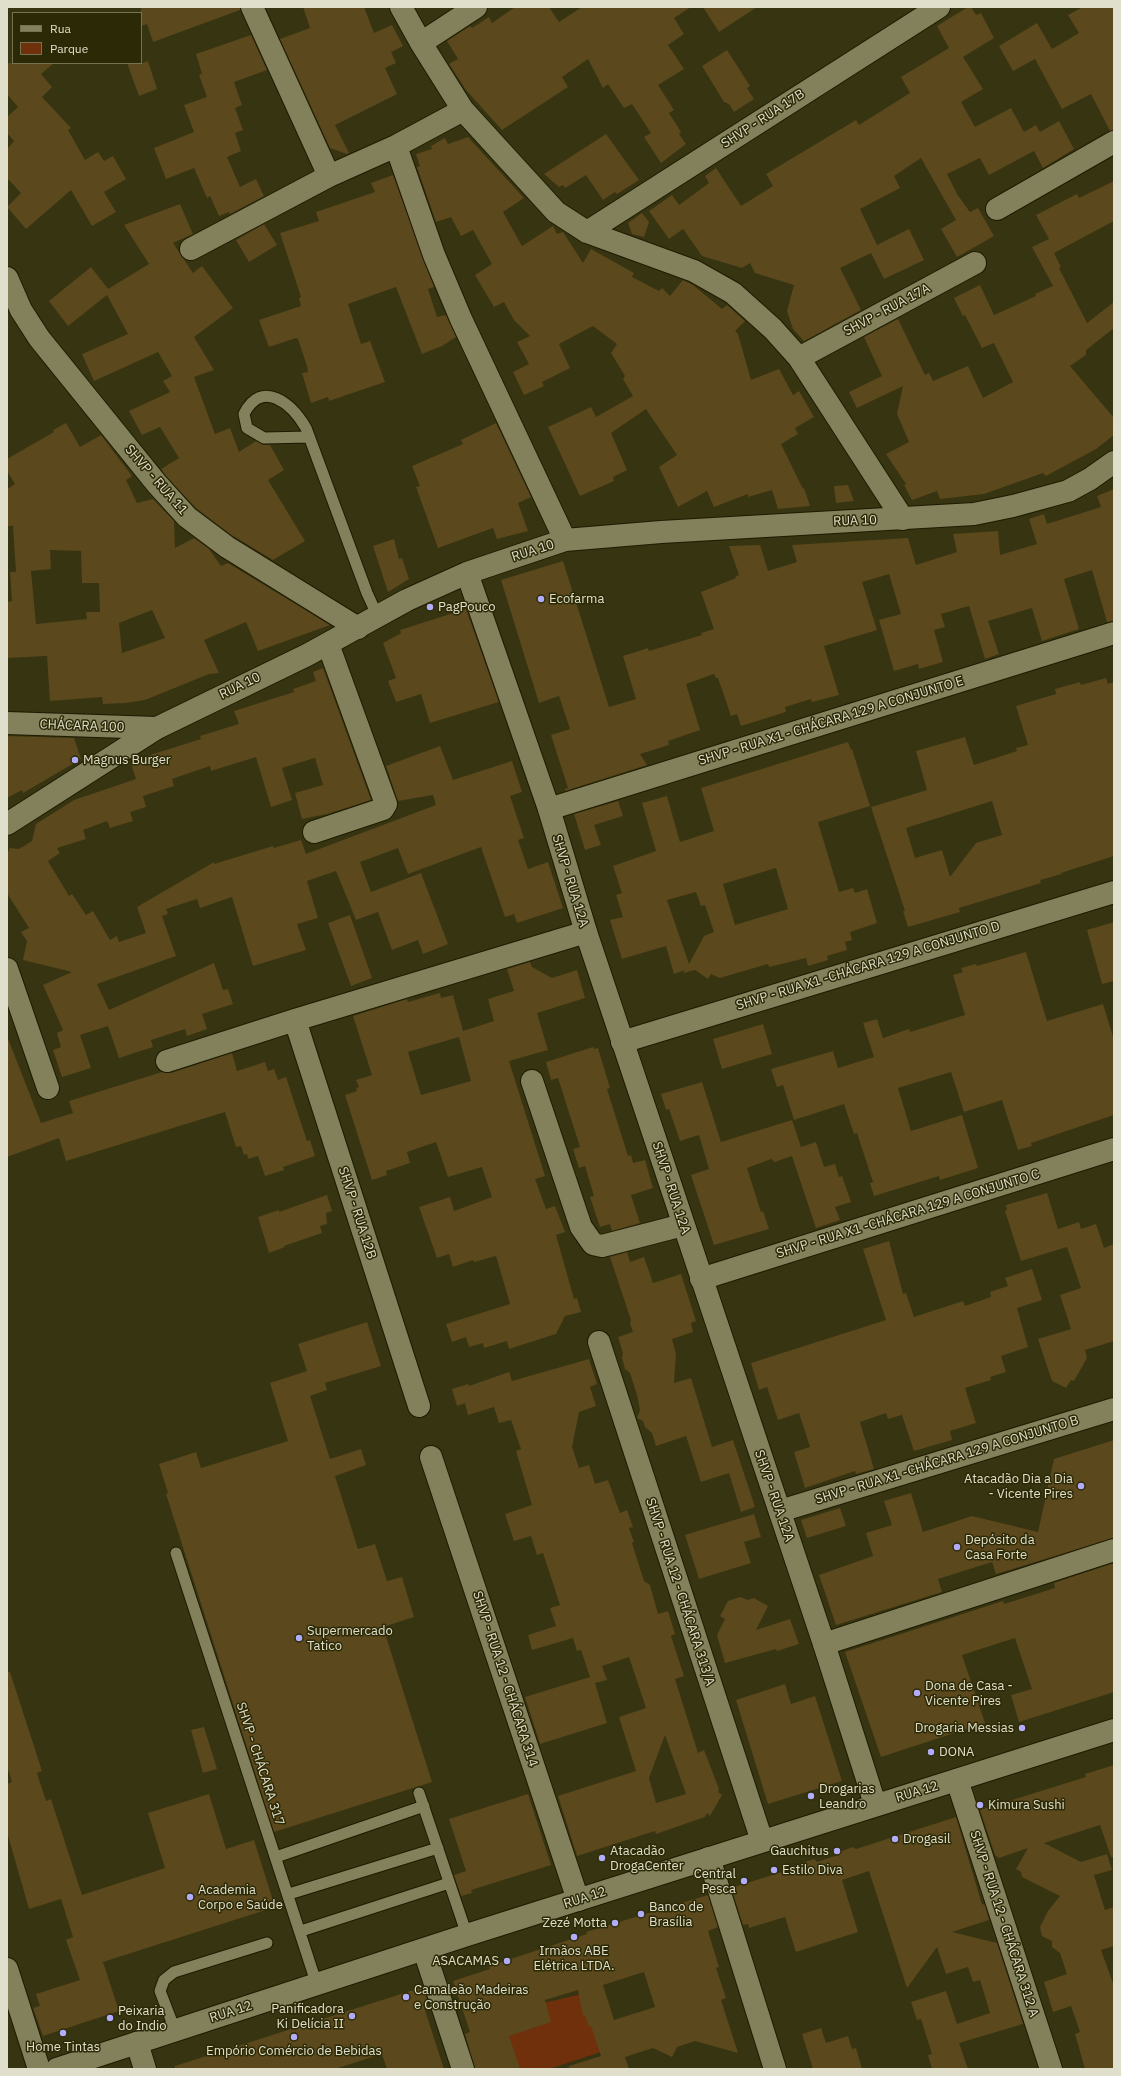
<!DOCTYPE html>
<meta charset="utf-8">
<style>
body{margin:0}
#map{position:relative;width:1121px;height:2076px;overflow:hidden;background:#363411;font-family:"IBM Plex Sans",sans-serif}
canvas{display:block}
.frame{position:absolute;inset:0;border:8px solid #e0dfcb;pointer-events:none}
.legend{position:absolute;left:12px;top:12px;width:130px;height:52px;box-sizing:border-box;background:#2c2a06;border:1px solid #747255;margin:0;padding:5px 7px;list-style:none;font-size:12px;color:#e0dfcb}
.legend li{display:flex;align-items:center;gap:8px;height:20px}
.legend b{width:20px;border:1px solid #747255}
</style>
<div id="map">
<canvas width="1121" height="2076"></canvas>
<div class="frame"></div>
<ul class="legend">
<li><b style="height:5px;background:#82815c"></b>Rua</li>
<li><b style="height:11px;background:#70300c"></b>Parque</li>
</ul>
</div>
<script>
const context = document.querySelector('canvas').getContext('2d');
context.lineJoin = 'round';
function paint(path, color) { context.fillStyle = color; context.fill(path, 'evenodd'); }
function strokePath(path, color, width, dash) { context.strokeStyle = color; context.lineWidth = width; context.lineCap = dash ? 'butt' : 'round'; context.setLineDash(dash || []); context.stroke(path); }
function write(font, color, halo, rows, align = 'center') {
  context.font = font + ' "IBM Plex Sans",sans-serif'; context.lineWidth = 3; context.setLineDash([]); context.textBaseline = 'middle'; context.strokeStyle = halo; context.fillStyle = color; for (const [text, x, y, turn = 0] of rows) {
    context.save(); context.translate(x, y); context.rotate((+turn || 0) * Math.PI / 180); context.textAlign = isNaN(turn) ? turn : align; if (halo) context.strokeText(text, 0, 0); context.fillText(text, 0, 0); context.restore();
  }
}
paint(new Path2D(`
 M590 1992 613 2048 549 2069H517L501 2013Z`), '#70300c');
paint(new Path2D(`
 M141 7H240V10L153 42 147 24 141 26Z
 M303 7H364L374 33 392 25 403 46 391 52 396 63 385 68 397 94 335 125 349 153 347 154 330 148 280 39 310 28Z
 M515 7H549L559 22 582 7H691L674 18 684 34 668 45 684 69 658 85 674 110 669 113 681 132 679 134 686 144 661 163 644 137 651 133 632 104 624 108 608 84 603 88 588 59 562 77 568 87 502 130 466 90 449 64 458 59 447 41 470 26 472 28 489 17 492 23Z
 M703 7H757L719 32Z
 M968 7H971L976 15 981 13 994 38 963 57 983 89 961 102 975 127 1011 108 1024 132 1036 125 1040 132 1059 121 1074 149 1043 168 1034 151 989 175 980 158 947 174 957 194 970 212 978 208 994 236 957 257 941 229 956 220 921 158 894 176 900 188 860 209 877 245 909 229 924 260 884 279 871 253 840 268 861 310 804 341 793 329 787 311 794 285 755 273 750 263 742 268 702 256 683 229 669 239 649 211 672 195 679 205 709 183 705 176 716 168 741 206 773 186 766 174 856 120 859 125 910 93 901 77 949 48 937 26Z
 M1083 7H1114V130L1110 131 1091 94 1062 109 1035 59 1013 71 999 46 1037 23 1052 49 1079 33 1068 15Z
 M251 35 267 70 234 82 242 105 235 108 243 130 235 133 241 151 227 157 240 187 256 179 264 196 230 214 229 212 219 216 210 196 207 198 194 168 166 179 154 148 194 132 184 105 207 97 199 75 202 74 196 54Z
 M727 50 750 86 747 88 754 99 734 112 729 104 724 102 702 66Z
 M148 61 157 89 139 96 127 63H142Z
 M7 63H54L41 74 52 87 42 97 71 128 68 130 85 160 98 152 104 161 113 156 126 179 104 192 116 212 92 226 71 190 26 229 7 207 21 193 7 178V149L14 141 7 133V117L18 107 7 94Z
 M606 134 639 180 617 194 615 192 603 200 586 175 565 188 563 185 559 187 544 174Z
 M468 137 524 198 503 212 522 246 553 226 557 234 563 232 583 263 591 249 634 273 632 277 659 291 662 288 670 296 683 280 693 285 722 309 727 305 745 321 735 331 738 334 751 380 779 369 793 395 799 391 814 417 795 428 798 434 781 444 803 489 804 488 810 506 778 509 772 490 748 497V494L714 507 707 491 678 507 659 467 677 455 646 409 611 433 627 470 613 477 614 481 580 496 548 427 591 407 596 417 633 396 623 379 625 376 611 353 617 344 593 326 559 344 570 368 542 382 544 386 524 395 513 372 529 364 517 342 530 336 514 320 504 302 494 307 475 275 492 264 473 230 461 236 451 217 436 222 417 167 420 166 416 154 432 149 431 146 445 138 448 144Z
 M393 175 434 287 428 289 437 317 446 315 456 337 442 346 422 354 396 287 348 304 361 344 370 341 385 382 329 401 328 397 311 403 302 373 308 372 307 366 298 339 296 338 269 347 259 320 301 306 299 298 301 297 280 233 319 221 316 212 375 192 371 183Z
 M1114 181V221L1054 253 1061 267 1059 268 1087 323 1114 302V328L1086 350V355L1070 366 1114 418V435L1096 449 1046 476 1043 473 984 494 940 499 937 491 912 500 904 485 906 484 886 454 909 442 897 414 903 386 857 408 849 392 882 376 864 337 898 319 925 375 929 373 933 381 968 366 983 398 1013 382 994 343 982 348 965 315 963 316 954 298 980 285 994 315 1036 296 1035 294 1053 286 1032 247 1049 239 1036 215 1077 194 1079 198Z
 M180 204 193 234 173 243 193 273 202 266 233 308 194 337 214 370 194 377 215 434 230 428 239 452 256 441 264 445H270L284 470 268 480 305 541 273 560 230 534 196 508 166 476 161 469 179 458 160 427 142 435 129 411 170 392 163 381 172 376 158 352 94 381 82 354 128 334 107 295 68 326 49 301 91 267 108 289 149 264 124 225Z
 M642 213 649 222 644 237 632 234 628 223Z
 M264 224 277 245 249 262 236 240Z
 M66 423 80 447 101 435 132 476 126 480 137 503 153 499 174 521 175 548 194 538 209 549 221 566 228 563 330 625 258 651 246 622 204 640 219 673 209 674 145 700 126 703 103 704 102 697 50 701 47 656 7 658V602L12 601 10 572H16L13 526H7V489L15 484 7 471V459L54 432 53 430ZM50 550 81 551 82 583H99L100 612H86L87 619 36 624 31 571 51 569ZM152 610 165 638 122 653 119 623Z
 M496 423 531 497 518 503 528 531 497 539 493 528 438 548 416 487 420 486 412 466 463 444 461 440Z
 M848 485 854 501 836 503 834 486Z
 M1114 489V621L1107 622 1092 570 1064 579 1079 629 1042 641 1032 608 988 621 999 654 985 659 969 606 941 614 945 627 934 630 943 662 919 669 918 664 894 671 879 620 901 614 889 574 876 578 862 582 877 630 824 646 839 695 812 702 811 699 785 707 786 712 741 726 737 714 731 716 718 678H716L714 674 686 684 700 730 668 741 669 745 640 754 647 765 565 791V789L568 788 551 735 570 729 559 696 539 703 501 580 563 561 609 707 636 699 623 656 648 648 649 651 702 635 701 633 714 629 701 592 736 578 735 577 739 575 729 546 760 545 768 571 797 562 792 545 908 538 916 565 957 552 953 534 998 531 1000 555 1037 544 1029 519 1044 514 1047 524 1101 507 1097 496Z
 M394 539 399 559 402 558 409 579 388 592 373 546Z
 M466 609 499 702 430 723 421 694 396 702 388 681 396 678 383 643 401 633 400 630Z
 M323 668 371 800 327 814 302 819 295 793 323 785 315 758 282 768 292 800 271 807 256 757 211 771 210 766 172 779 174 786 143 796 146 807 130 812 133 821 110 828 107 821 83 830 86 839 57 848 60 853 48 861 69 896 72 894 86 915 93 911 110 940 117 936 119 942 146 933 137 907 214 862V864L273 846 274 848 301 840 306 854 436 805 433 795 398 801 386 766 440 746 453 780 512 761 522 792 510 796 524 838 518 840 528 869 548 862 563 908 517 923 514 914 505 917 481 847 408 874 398 848 360 862 371 892 421 873 448 944 423 954 418 940 392 950 378 912 356 920 336 871 307 881 318 918 297 924 306 950 253 966 232 897 200 908 197 899 166 909 168 914 162 916 176 956 97 984 109 1010 214 963 223 990 228 989 233 1004 202 1014 207 1029 187 1036 185 1029 151 1040 153 1047 119 1058 108 1026 80 1035 91 1068 62 1077 53 1050 61 1047 57 1033 63 1030 43 985 72 972 23 960 27 941 21 932 29 928 7 893V854L10 848 19 849 32 841 36 824 74 800 136 779 131 764 147 759V756L201 739 200 736 239 724 234 711 294 692 293 689 316 681 313 672Z
 M1106 678 1108 684 1114 682V856L1061 873 1062 874 1040 880 1041 883 959 908 960 912 908 927 903 911H905L871 807 927 790 916 751 965 737 974 765 1017 751 1016 748 1028 745 1016 706 1056 694 1055 689 1080 682 1081 685ZM992 801 1002 835 976 843 950 877 942 850 915 858 906 828Z
 M7 736 74 738 81 759 23 793 22 790 7 798Z
 M848 742 851 750 852 749 870 806 818 822 839 892 853 888 855 893 867 889 877 923 850 932 852 940 845 942 847 950 827 956 828 960 808 966 806 958 769 967 768 964 720 978 711 974 708 979 695 970 683 973 685 970 674 974 666 946 622 959 610 920 623 917 616 895 622 893 613 866 656 851 642 803 667 796 680 842 714 831 701 788ZM776 868 788 909 735 925 723 884ZM696 892 701 906 705 905 714 932 704 936 689 964 667 900Z
 M618 801 623 816 594 825 601 845 585 850 574 814Z
 M350 915 372 978 351 986 328 923Z
 M1114 922V981L1102 984 1087 930Z
 M1026 952 1047 1021 1103 1004 1114 1040V1115L1031 1143 1032 1146 1018 1150 1002 1100 964 1112 951 1072 898 1088 911 1131 962 1115 978 1168 940 1180 939 1176 874 1196 870 1183 873 1182 857 1133 854 1134 844 1104 794 1120 783 1085 777 1087 771 1069 833 1051 838 1068 874 1057 863 1023 877 1019 883 1038 909 1029 910 1032 965 1015 953 975 963 972 961 968 976 964 977 966Z
 M530 962 532 967 552 978 577 970 585 998 537 1013 548 1050 509 1061 545 1176 535 1179 546 1209 555 1206 565 1232 556 1235 574 1299 577 1298 581 1312 565 1316 556 1334 509 1349 507 1341 484 1348 483 1343 469 1347 466 1337 452 1342 446 1324 510 1304 496 1256 474 1262 473 1260 453 1267 449 1254 437 1258 419 1207 450 1197 454 1211 492 1197 482 1167 448 1177 436 1142 407 1152 410 1163 386 1171 387 1175 372 1180 345 1095 357 1091 356 1088 359 1087 356 1080 372 1075 353 1016 407 999 408 1002 440 993 441 998 453 995 463 1031 494 1021 488 999 514 991 507 969ZM459 1037 471 1081 421 1095 408 1052Z
 M763 1024 772 1054 722 1069 713 1039Z
 M7 1036 41 1123 73 1113 69 1101 162 1072 171 1073 232 1053 237 1071 265 1062 268 1071 274 1069 278 1080 286 1077 307 1141 310 1140 315 1156 283 1167 284 1170 265 1176 258 1156 248 1159 247 1154 244 1155 241 1146 236 1147 225 1112 66 1161 59 1138 7 1157Z
 M593 1047 594 1049 598 1048 610 1088 607 1089 628 1156 631 1155 633 1163 645 1160 653 1188 631 1195 640 1223 612 1231 610 1224 600 1227 590 1197 594 1196 585 1166 579 1168 573 1149 580 1147 558 1078 551 1080 546 1062Z
 M702 1082 721 1142 792 1120 801 1147 816 1142 824 1167 835 1164 839 1177 842 1176 851 1202 835 1207 840 1220 816 1228 792 1156 775 1162 771 1159 747 1168 761 1212 763 1211 769 1229 714 1245 691 1175 709 1169 699 1135 680 1141 669 1109 666 1110 661 1094Z
 M1047 1193 1058 1229 1079 1222 1081 1229 1096 1224 1104 1248 1114 1244V1341L1085 1350 1087 1358 1074 1381 1071 1380 1066 1388 1052 1381 1038 1339 1071 1329 1060 1295 1081 1288 1067 1247 1021 1261 1005 1211 1007 1210 1006 1205Z
 M327 1195 332 1211 326 1213 327 1224 320 1226 322 1233 284 1246 285 1247 269 1253 258 1217 279 1210V1212Z
 M889 1241 903 1294 906 1293 914 1317 963 1301 965 1306 991 1297 990 1292 1008 1286 1005 1278 1032 1269 1042 1300 1017 1308 1028 1347 1001 1356 1006 1372 990 1377 991 1380 965 1388 976 1423 950 1431 952 1440 914 1451 902 1415 888 1419 886 1413 860 1422 874 1469 856 1474 855 1471 805 1488 794 1452 810 1447 799 1413 778 1420 767 1387 759 1390 751 1363 886 1320 863 1249Z
 M627 1252 630 1262 644 1257 653 1283 681 1274 696 1321 691 1323 693 1332 672 1339 676 1354 674 1383 691 1378 712 1447 733 1440 755 1507 741 1512 729 1473 701 1482 686 1436 656 1446 652 1433 645 1427 643 1421 637 1418 640 1410 637 1395 630 1373 625 1369 622 1358 623 1353 618 1337 633 1332 630 1323 631 1320 610 1257Z
 M367 1322 381 1366 325 1383 327 1390 310 1396 330 1459 361 1449 366 1465 335 1476 358 1549 375 1544 387 1581 402 1577 414 1617 383 1627 432 1782 274 1832 166 1494 168 1493 159 1464 196 1452 201 1468 288 1441 270 1383 307 1371 298 1344Z
 M589 1359 597 1384 590 1387 596 1406 579 1412 572 1447 579 1468 589 1465 595 1484 608 1480 620 1513 627 1510 633 1527 629 1528 634 1542 632 1543 644 1581 650 1585 658 1614 668 1611 675 1634 671 1636 684 1676 675 1679 698 1753 704 1750 719 1789 718 1792 722 1795 710 1816 707 1813 705 1817 656 1834 655 1831 577 1856 558 1796 636 1771 619 1717 646 1708 629 1657 602 1666 607 1680 595 1683 607 1723 540 1744 525 1697 590 1677 581 1650 577 1651 573 1638 532 1650 528 1635 556 1626 550 1608 560 1605 543 1553 537 1555 531 1536 514 1541 505 1514 532 1505 516 1451 521 1449 511 1420 499 1423 494 1407 468 1415 465 1403 457 1406 452 1389 468 1384 469 1386 509 1372 512 1381ZM665 1735 686 1794 656 1803 649 1778Z
 M1114 1440V1538L996 1574 992 1562 938 1579 942 1592 836 1625 819 1575 873 1556 866 1533 892 1525 884 1501 911 1493 923 1532 972 1516 1038 1532 1054 1459Z
 M840 1508 846 1526 807 1538 801 1520Z
 M754 1514 761 1537 744 1542 751 1563 699 1579 685 1535Z
 M1114 1563V1692L1019 1722 1011 1695 1032 1689 1015 1638 962 1655 985 1723 881 1757 845 1652 1003 1601 1004 1604 1055 1588 1054 1583Z
 M740 1597 748 1600 754 1598 768 1606 756 1630 790 1619 799 1644 777 1651 776 1649 725 1663 717 1635 725 1619 720 1616 728 1601Z
 M7 1672H10L42 1771 37 1773 46 1801 51 1799 82 1895 165 1868 148 1813 209 1794 226 1849 254 1840 275 1907 103 1962 119 2011 43 2036 33 2008 40 2006 36 1994 80 1980 66 1940 73 1937 61 1899 29 1909 7 1832V1784L12 1782 7 1766Z
 M785 1684 791 1704 815 1696 842 1781 768 1804 736 1700Z
 M204 1727 217 1769 203 1773 191 1730Z
 M1114 1765V1857H1111L1100 1825 1044 1843 1081 1862 1107 1854 1112 1870 1094 1875 1105 1910 1114 1907V1946L1101 1950 1114 1986V2069H1085L1075 2034 1080 2032 1071 2006 1053 2012 1044 1982 1067 1974 1060 1953 1052 1947V1941L1042 1936 1040 1927 1048 1911 1060 1896 1022 1877 1021 1872 1016 1869 1028 1848 999 1858 995 1855 980 1810 1086 1777 1085 1774Z
 M528 1794 551 1865 471 1890 472 1893 461 1896 454 1875 466 1871 449 1819Z
 M956 1817 980 1898 982 1904 985 1905 989 1920 952 1932 997 1943 1023 2024 959 2043 968 2069H932L928 2055 932 2054 921 2019 917 2020 911 2002 946 1991 957 2024 990 2013 980 1980 973 1982 968 1967 946 1974 937 1947 907 1988 869 1871 842 1880 858 1932 796 1952 785 1917 749 1928 748 1924 743 1925 731 1888 795 1868 796 1865 814 1859 817 1862 838 1855 839 1852 853 1847 856 1849Z
 M708 1895 718 1927 708 1931 719 1967 716 1968 726 1998 721 2000 738 2053 695 2041 677 2047 672 2057 653 2048 625 2057 629 2069H569V2066L601 2056 591 2026 589 2027 585 2015 583 2016 578 1990 545 2000 551 2022 509 2036 520 2069H475L465 2034 470 2032 453 1981 490 1969 489 1966 587 1934 586 1932ZM644 1972 655 2007 614 2020 603 1985Z
 M423 1987 428 2003 423 2004 444 2069H387L382 2054 335 2069H175V2066Z
 M821 2028 826 2043 848 2036 852 2049 856 2048 862 2069H813L802 2034Z`), '#5b481c');
const service = new Path2D(`
 M309 437 264 438 247 428 244 414C262 378 292 404 306 428L367 593 378 617
 M176 1553 317 1985
 M419 1793 467 1935
 M276 1857 424 1806
 M289 1894 438 1848
 M301 1931 449 1883
 M175 2030 160 1991 164 1980 174 1972 267 1943`);
const minor = new Path2D(`
 M252 7 329 176
 M401 7 421 43 463 110 556 212 587 232 694 271 733 293 773 329 799 358 903 519
 M421 43 476 7
 M396 146 434 255 461 319 565 540
 M997 209 1114 142
 M587 232 939 7
 M191 249 329 176 396 146 463 110
 M7 278 21 310 39 338 157 484 187 517 227 547 358 628
 M799 358 975 263
 M7 723 157 728
 M549 809 1114 633
 M314 832 383 809 386 804 328 644
 M7 969 48 1088
 M295 1020 419 1406
 M622 1042 1114 892
 M167 1061 295 1020 586 932
 M532 1081 581 1227 593 1244 602 1246 683 1225
 M701 1279 1114 1149
 M599 1342 762 1841
 M431 1457 578 1900
 M780 1511 1114 1409
 M824 1644 1114 1550
 M957 1780 1051 2069
 M709 1858 775 2069
 M424 1950 463 2069
 M7 1969 39 2069
 M137 2043 145 2069`);
const tertiary = new Path2D(`
 M467 573 549 809 586 932 824 1644 875 1804
 M7 824 157 728 307 655 407 600 467 573 565 540 661 532 974 514 1013 506 1068 491 1090 479 1114 462
 M57 2069 467 1935 1114 1730`);
strokePath(service, '#1e1b00', 13);
strokePath(minor, '#1e1b00', 24);
strokePath(tertiary, '#1e1b00', 24);
strokePath(service, '#82815c', 11);
strokePath(minor, '#82815c', 22);
strokePath(tertiary, '#82815c', 22);
for (const [x, y, r, color] of [
 [541,599,4,"#b1adfa"],
 [430,607,4,"#b1adfa"],
 [75,760,4,"#b1adfa"],
 [1081,1486,4,"#b1adfa"],
 [957,1547,4,"#b1adfa"],
 [299,1638,4,"#b1adfa"],
 [917,1693,4,"#b1adfa"],
 [1022,1728,4,"#b1adfa"],
 [931,1752,4,"#b1adfa"],
 [811,1796,4,"#b1adfa"],
 [980,1805,4,"#b1adfa"],
 [895,1839,4,"#b1adfa"],
 [837,1851,4,"#b1adfa"],
 [602,1858,4,"#b1adfa"],
 [774,1870,4,"#b1adfa"],
 [744,1881,4,"#b1adfa"],
 [190,1897,4,"#b1adfa"],
 [641,1914,4,"#b1adfa"],
 [615,1923,4,"#b1adfa"],
 [574,1937,4,"#b1adfa"],
 [507,1961,4,"#b1adfa"],
 [406,1997,4,"#b1adfa"],
 [352,2016,4,"#b1adfa"],
 [110,2018,4,"#b1adfa"],
 [63,2033,4,"#b1adfa"],
 [294,2037,4,"#b1adfa"]
]) { const dot = new Path2D(); dot.arc(x, y, r, 0, 2 * Math.PI); context.fillStyle = color; context.fill(dot); strokePath(dot, '#2c2a06', 1.5); }
write('13px', '#e0dfcb', '#2c2a06', [
 ["SHVP - RUA 17B",763,119,-33],
 ["SHVP - RUA 17A",887,310,-28],
 ["SHVP - RUA 11",156,480,49],
 ["RUA 10",855,521,-2],
 ["RUA 10",533,551,-18],
 ["RUA 10",240,686,-26],
 ["SHVP - RUA X1 - CHÁCARA 129 A CONJUNTO E",831,721,-17],
 ["CHÁCARA 100",82,726,2],
 ["SHVP - RUA 12A",570,881,73],
 ["SHVP - RUA X1 -CHÁCARA 129 A CONJUNTO D",868,966,-17],
 ["SHVP - RUA 12A",671,1188,72],
 ["SHVP - RUA 12B",357,1213,72],
 ["SHVP - RUA X1 -CHÁCARA 129 A CONJUNTO C",908,1214,-17],
 ["SHVP - RUA X1 -CHÁCARA 129 A CONJUNTO B",947,1460,-17],
 ["SHVP - RUA 12A",774,1496,71],
 ["SHVP - RUA 12 - CHÁCARA 313/A",680,1592,72],
 ["SHVP - RUA 12 - CHÁCARA 314",505,1679,72],
 ["SHVP - CHÁCARA 317",260,1764,72],
 ["RUA 12",917,1792,-17],
 ["RUA 12",585,1898,-18],
 ["SHVP - RUA 12 - CHÁCARA 312 A",1004,1924,72],
 ["RUA 12",231,2012,-18]
]);
write('13px', '#e0dfcb', '#2c2a06', [
 ["Ecofarma",549,599],
 ["PagPouco",438,607],
 ["Magnus Burger",83,760],
 ["Atacadão Dia a Dia",1073,1479,"right"],
 ["- Vicente Pires",1073,1494,"right"],
 ["Depósito da",965,1540],
 ["Casa Forte",965,1555],
 ["Supermercado",307,1631],
 ["Tatico",307,1646],
 ["Dona de Casa -",925,1686],
 ["Vicente Pires",925,1701],
 ["Drogaria Messias",1014,1728,"right"],
 ["DONA",939,1752],
 ["Drogarias",819,1789],
 ["Leandro",819,1804],
 ["Kimura Sushi",988,1805],
 ["Drogasil",903,1839],
 ["Atacadão",610,1851],
 ["DrogaCenter",610,1866],
 ["Gauchitus",829,1851,"right"],
 ["Estilo Diva",782,1870],
 ["Central",736,1874,"right"],
 ["Pesca",736,1889,"right"],
 ["Academia",198,1890],
 ["Corpo e Saúde",198,1905],
 ["Banco de",649,1907],
 ["Brasília",649,1922],
 ["Zezé Motta",607,1923,"right"],
 ["Irmãos ABE",574,1951,"center"],
 ["Elétrica LTDA.",574,1966,"center"],
 ["ASACAMAS",499,1961,"right"],
 ["Camaleão Madeiras",414,1990],
 ["e Construção",414,2005],
 ["Panificadora",344,2009,"right"],
 ["Ki Delícia II",344,2024,"right"],
 ["Peixaria",118,2011],
 ["do Indio",118,2026],
 ["Home Tintas",63,2047,"center"],
 ["Empório Comércio de Bebidas",294,2051,"center"]
], 'left');
</script>
